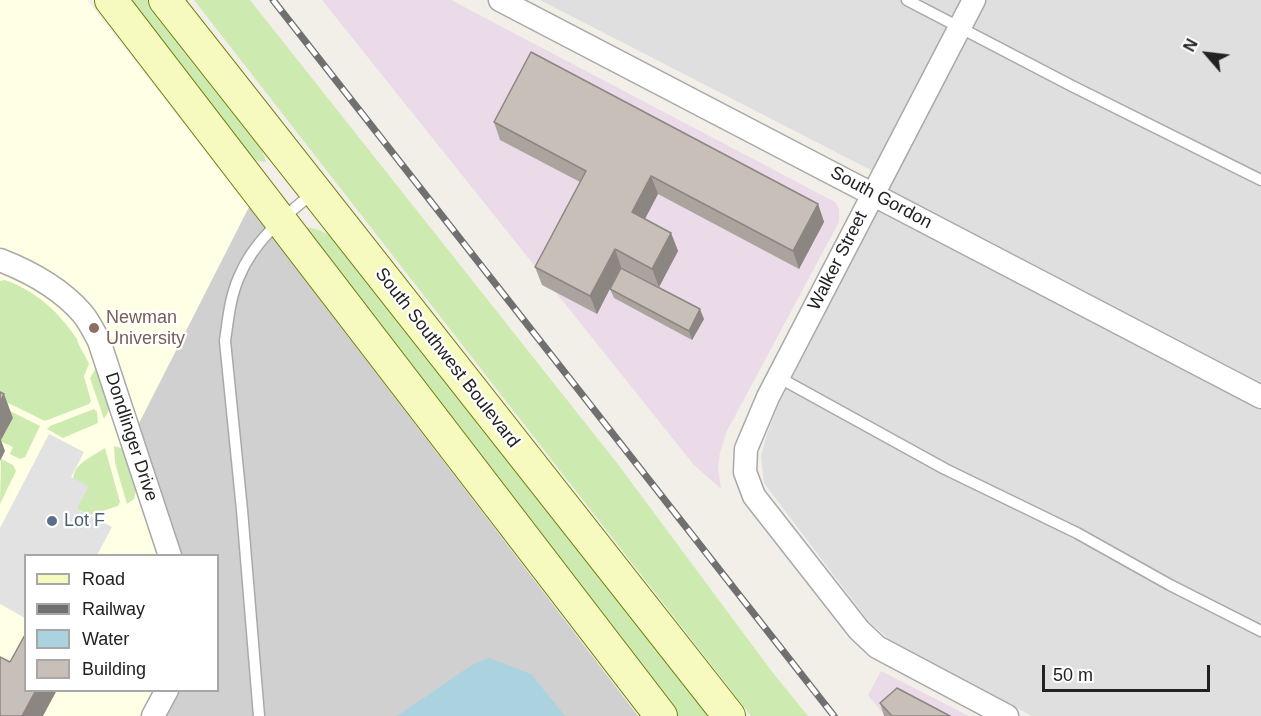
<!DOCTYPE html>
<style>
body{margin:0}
#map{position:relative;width:1261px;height:716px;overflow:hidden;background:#f2efe9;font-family:Arial,sans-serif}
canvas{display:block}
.legend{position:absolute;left:24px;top:554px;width:195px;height:138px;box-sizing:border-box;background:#fff;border:2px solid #a7a7a7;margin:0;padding:8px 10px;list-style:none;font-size:18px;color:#222}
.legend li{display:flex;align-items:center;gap:12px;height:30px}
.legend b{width:30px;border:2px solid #a7a7a7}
.north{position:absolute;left:1177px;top:24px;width:60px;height:60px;-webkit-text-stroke:4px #fff;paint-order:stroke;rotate:298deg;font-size:16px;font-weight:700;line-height:24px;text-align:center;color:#222}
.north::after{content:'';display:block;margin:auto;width:21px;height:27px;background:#222;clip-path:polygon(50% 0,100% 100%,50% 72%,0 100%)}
.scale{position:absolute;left:1042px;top:665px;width:168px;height:27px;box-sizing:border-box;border:3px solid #222;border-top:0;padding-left:8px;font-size:18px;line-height:21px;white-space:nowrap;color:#222;-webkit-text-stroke:4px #fff;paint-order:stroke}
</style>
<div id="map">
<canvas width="1261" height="716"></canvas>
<ul class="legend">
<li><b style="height:8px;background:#f7fabf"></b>Road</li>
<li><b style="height:8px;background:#707070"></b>Railway</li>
<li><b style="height:16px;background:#aad3df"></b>Water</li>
<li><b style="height:16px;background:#c7bfb8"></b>Building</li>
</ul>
<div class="north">N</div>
<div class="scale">50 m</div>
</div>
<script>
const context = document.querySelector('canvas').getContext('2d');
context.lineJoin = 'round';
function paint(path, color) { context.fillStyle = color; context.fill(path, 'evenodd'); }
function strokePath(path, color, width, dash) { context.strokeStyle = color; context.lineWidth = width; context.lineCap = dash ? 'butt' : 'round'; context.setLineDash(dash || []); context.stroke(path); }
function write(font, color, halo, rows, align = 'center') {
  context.font = font + ' Arial,sans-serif'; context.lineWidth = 4.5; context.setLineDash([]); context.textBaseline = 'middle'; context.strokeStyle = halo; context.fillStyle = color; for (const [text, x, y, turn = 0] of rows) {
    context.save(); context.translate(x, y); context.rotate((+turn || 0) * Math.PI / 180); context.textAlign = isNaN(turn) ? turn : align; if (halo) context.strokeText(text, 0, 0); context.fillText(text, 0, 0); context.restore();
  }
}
paint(new Path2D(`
 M540 0H1261V716H1032L896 645 869 622 764 483 761 456 767 434 778 406 892 181Z`), '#e0dfdf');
paint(new Path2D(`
 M322 0H451L835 202 839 209V222L727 431 720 452 718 467 721 489 693 464Z
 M881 671 969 716H885L868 695Z`), '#ebdbe8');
paint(new Path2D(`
 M0 0H87L249 207 126 449 158 555 26 556V690L154 691 141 716H0Z`), '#ffffe5');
paint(new Path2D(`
 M249 207 638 716H141L154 691 218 690V556L158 555 126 449Z`), '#d0d0d0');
paint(new Path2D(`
 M123 0H148L259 141 266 162 258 161 243 153Z
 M194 0H250L617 463 773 673 808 716H751Z
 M307 227 319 230 333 237 709 716H673L306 232Z
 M5 280C36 291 59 312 77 339 78 346 86 356 89 364L84 376 91 401 89 404 45 421 0 399V281Z
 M96 368 111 407 104 419 90 378Z
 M0 406 40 426 25 457 20 459 10 454 13 447 0 441 13 418Z
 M94 409 97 412 98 423 63 438 47 429 50 426Z
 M114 446 121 448 126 455 136 491 134 499 127 504 115 463Z
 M105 448 120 502 118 506 90 515 77 509C70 468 70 469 105 448Z
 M1 459 13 465 16 471 0 504Z`), '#cdebb0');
paint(new Path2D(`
 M49 434 84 452 71 477 89 486 77 509 112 527 97 555 26 556 25 618 0 604V528Z`), '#e2e2e2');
paint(new Path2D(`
 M489 658 531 674 565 716H397L472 665Z`), '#aad3df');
const lane = new Path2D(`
 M907 0 1072 86 1261 180
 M778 377 945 469 1077 533 1170 585 1261 631
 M259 716 242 510 225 341C228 320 230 297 239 277 253 242 284 216 312 194`);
const street = new Path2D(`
 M500 0 1261 397
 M974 0 768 397 746 449 745 472 754 496 859 630 877 647 1007 716
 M0 260C31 272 60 288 82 313 89 321 94 332 99 341L170 556
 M153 716 167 690`);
const secondary = new Path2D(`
 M111 0 661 716
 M165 0 729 716`);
strokePath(lane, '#a9a9a9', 13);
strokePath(street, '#a9a9a9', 25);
strokePath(secondary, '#707d05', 34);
strokePath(lane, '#fff', 10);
strokePath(street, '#fff', 22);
strokePath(secondary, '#f7fabf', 32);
const rail = new Path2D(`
 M273 0 834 716`);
strokePath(rail, '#707070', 7);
strokePath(rail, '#fff', 4.5, [14]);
paint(new Path2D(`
 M494 122 818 204 824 222 799 269 658 194 645 219 671 233 678 251 659 287 621 267 597 314 542 285 535 267 580 182 500 140Z
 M610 289 704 319 692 340 614 298Z
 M880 703 950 716H884Z`), '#aba49e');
paint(new Path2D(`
 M651 176 658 194 639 230 632 212Z
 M818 204 824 222 799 269 793 251Z
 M671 233 678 251 659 287 652 269Z
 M615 249 621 267 597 314 590 296Z
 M700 309 704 319 692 340 689 331Z
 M4 394 13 418 1 440 5 451 0 461V402Z
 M36 690H57L43 716H22Z`), '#8b8681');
const building = new Path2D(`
 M531 52 818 204 793 251 651 176 632 212 671 233 652 269 615 249 590 296 535 267 586 171 494 122Z
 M621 268 700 309 689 331 610 289Z
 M0 392 4 394 0 402Z
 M26 633V690H36L22 716H0V657L10 662Z
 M897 688 950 716H892L880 703Z`);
paint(building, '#c7bfb8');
strokePath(building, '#8b8681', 1.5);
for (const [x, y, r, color] of [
 [94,328,6,"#8d6e63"],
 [52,521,6,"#5c6f8a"]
]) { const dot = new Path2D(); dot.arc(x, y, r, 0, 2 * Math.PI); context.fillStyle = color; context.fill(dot); strokePath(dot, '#fff', 2); }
write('18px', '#222', '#fff', [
 ["South Gordon",881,198,28],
 ["Walker Street",838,261,-63],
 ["South Southwest Boulevard",447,358,52],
 ["Dondlinger Drive",131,437,72]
]);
write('18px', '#785e54', '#fff', [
 ["Newman",106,318],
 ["University",106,339]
], 'left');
write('18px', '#4e5e75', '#fff', [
 ["Lot F",64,521]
], 'left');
</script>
